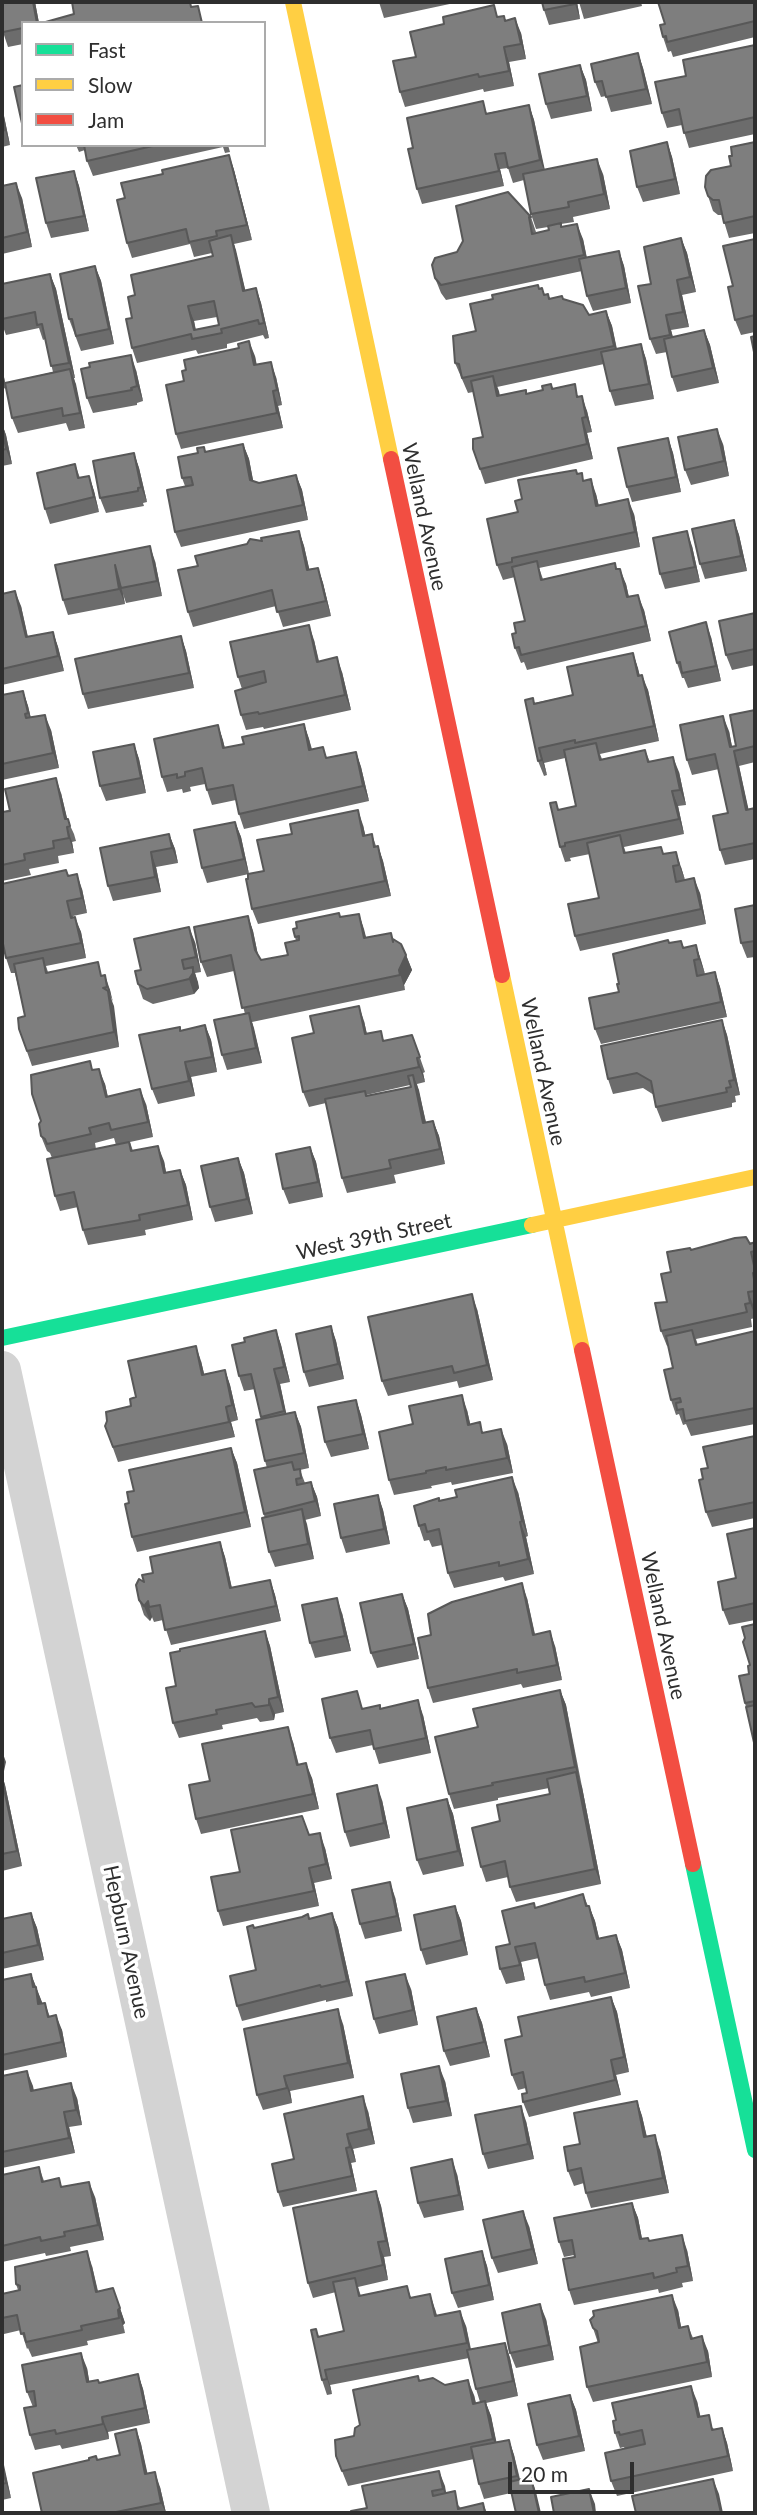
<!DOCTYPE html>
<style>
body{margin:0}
#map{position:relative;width:757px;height:2515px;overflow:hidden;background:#fff;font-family:Lato,sans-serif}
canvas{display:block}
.frame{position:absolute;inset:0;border:4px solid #2e2e2e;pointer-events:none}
.legend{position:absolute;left:21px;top:21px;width:245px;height:126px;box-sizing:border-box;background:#fff;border:2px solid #ababab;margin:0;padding:9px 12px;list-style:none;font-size:21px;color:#2e2e2e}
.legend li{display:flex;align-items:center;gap:14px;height:35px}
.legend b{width:35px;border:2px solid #ababab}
.scale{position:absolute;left:508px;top:2462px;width:126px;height:32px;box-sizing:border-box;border:4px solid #2e2e2e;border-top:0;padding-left:9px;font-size:21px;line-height:24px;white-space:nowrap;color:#2e2e2e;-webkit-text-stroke:5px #fff;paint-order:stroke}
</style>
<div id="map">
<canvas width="757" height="2515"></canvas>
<div class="frame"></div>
<ul class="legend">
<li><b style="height:9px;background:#16e098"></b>Fast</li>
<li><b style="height:9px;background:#ffcf43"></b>Slow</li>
<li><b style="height:9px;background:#f24e42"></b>Jam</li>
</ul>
<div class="scale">20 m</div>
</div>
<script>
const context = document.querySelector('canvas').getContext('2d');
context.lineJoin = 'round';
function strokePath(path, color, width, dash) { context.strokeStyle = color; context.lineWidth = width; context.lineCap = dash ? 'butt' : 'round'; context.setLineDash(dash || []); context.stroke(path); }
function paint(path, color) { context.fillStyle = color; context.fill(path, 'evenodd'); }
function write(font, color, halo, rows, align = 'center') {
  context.font = font + ' Lato,sans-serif'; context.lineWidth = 7; context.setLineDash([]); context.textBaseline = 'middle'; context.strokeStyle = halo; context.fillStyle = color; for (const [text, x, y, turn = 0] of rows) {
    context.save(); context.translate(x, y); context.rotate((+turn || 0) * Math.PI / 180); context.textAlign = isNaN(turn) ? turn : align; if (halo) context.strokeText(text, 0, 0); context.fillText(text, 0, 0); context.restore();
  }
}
strokePath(new Path2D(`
 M2 1370 251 2513`), '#d3d3d3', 38);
strokePath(new Path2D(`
 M2 1338 532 1225
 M693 1864 755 2150`), '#16e098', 16);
strokePath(new Path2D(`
 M293 2 391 459
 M502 975 582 1350
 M532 1225 755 1177`), '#ffcf43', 16);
strokePath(new Path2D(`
 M391 459 502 975
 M582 1350 693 1864`), '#f24e42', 16);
paint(new Path2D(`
 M2 2H35L39 23H23V44L8 47 3 32Z
 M379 2H459L384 18Z
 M577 2 580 19 549 25 544 10Z
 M579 2H641L642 6 584 19Z
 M755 2V37L673 57 671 51 668 52 663 37Z
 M498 17 506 20 521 33 526 59 509 62 514 86 484 92 483 89 405 107 400 92 416 57Z
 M755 45V134L689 148 682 125 667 128 662 113 686 76Z
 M638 53 643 68 652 104 611 112 606 96 601 97 595 82Z
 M580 65 586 80 592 111 551 119 546 104Z
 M529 105 534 120 544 169 603 174 610 209 573 217 574 222 561 224 562 227 583 239 587 258 619 251 624 266 631 303 593 311 587 296 582 271 446 300 441 293 435 278 457 252 531 217 536 232 534 233 549 230 548 227 536 229 531 214 524 180 513 183 508 168 500 169 504 186 422 204 417 189 413 148 487 113Z
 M2 106 10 145 2 147Z
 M667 142 672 157 680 194 643 202 637 187Z
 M755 142V233L729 238 722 215H718L713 211 705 187 731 166 732 156Z
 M76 145H228L230 152 225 153 223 147 93 176 87 161 85 150 79 152Z
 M229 155 234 170 252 240 234 244 245 290 256 288 261 303 269 338 265 339 263 335 227 344V348L198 354 196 350 137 363 132 348V318L213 256 212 253 194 257 190 244 132 258 127 243 125 198 163 174ZM217 317 219 325 196 330 194 321Z
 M74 171 79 186 89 231 51 238 46 223Z
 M2 186 22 198 32 247 2 254Z
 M681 238 687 253 696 292 682 295 689 327 671 330 673 337 704 330 710 345 719 383 677 392 672 377 667 352 656 354 650 339 651 284Z
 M755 239V332L741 335 735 320 733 286Z
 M95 266 101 281 114 344 81 351 69 319Z
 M50 274 56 289 75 378H74L85 428 69 431 66 423 18 433 12 418 6 388 2 389V366L5 383 53 372 45 339 43 340 39 328 6 335 2 324V284Z
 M540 289 545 295 548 294 550 299 564 300 589 315 606 311 612 326 617 349 641 344 646 359 654 399 615 406 610 391 604 364 497 387 499 395 527 394 543 390 551 384 553 388 579 396 587 411 592 432 587 433 593 459 485 484 473 449 483 437 473 392 468 393 455 363 476 331Z
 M255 356 256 365 276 377 282 405 278 406 283 428 181 449 176 434 184 381Z
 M136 370 143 401 137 403V405L93 413 87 398Z
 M2 424 6 435 12 464 2 466Z
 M668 438 673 453 681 492 632 502 627 487Z
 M243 444 249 459 253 481 259 483 296 475 302 490 308 520 181 547 175 532 185 486 182 478 205 452Z
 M723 444 729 476 691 485 685 470Z
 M134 453 139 468 147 502 143 503 144 506 106 513 100 498Z
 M75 464 80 478 89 476 94 491 99 512 50 524 45 509Z
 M578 474 596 494 599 506 634 514 640 547 539 568 543 579 615 563 617 569 626 584 629 597 644 610 651 641 527 670 524 662 521 663 515 648 516 633 525 621 515 577 503 580 497 565 522 499Z
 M734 520 739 535 747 571 705 579 700 564Z
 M299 531 304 546 309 569 318 568 323 583 331 616 283 627 276 606 193 627 188 612 198 566 262 541Z
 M692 546 700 582 665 589 660 574Z
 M155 561 162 596 126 603 123 594 125 604 68 615 63 600Z
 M2 594 21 606 28 637 53 632 58 647 64 671 2 685Z
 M755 613V665L732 670 726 655Z
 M181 636 186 651 194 688 88 709 83 694Z
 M711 637 721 681 688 688 684 678H682L677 663Z
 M314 640 319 661 342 672 351 710 264 729 263 727 246 730 241 715 242 689 238 677Z
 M633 653 640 676 648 690 659 741 600 754 602 759 645 750 650 762 679 772 686 805 678 806 684 834 624 847 626 853 663 854 681 867 685 880 700 893 706 924 580 951 575 936 599 898 590 854 570 858 571 861 565 862 560 847 559 810 576 806 565 758 544 763 547 775 544 776 538 761 533 698 534 703 573 695Z
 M23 691 28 706 31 718 51 730 59 768 2 780V695Z
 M755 710V762L739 766 748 809 755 808V859L725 865 720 850 728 813 719 769 692 775 687 760 729 731 732 747 736 746Z
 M304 724 309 739 312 749 328 758 356 752 361 767 369 801 244 829 239 814 236 800 212 805 205 784 190 787 191 791 183 793 182 789 167 792 162 777 218 725 225 748 244 744Z
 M134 744 139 759 146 793 106 801 100 786Z
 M61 793 67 819 74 834 76 841 72 842 74 853 58 856 59 863 29 869 31 875 2 881V812Z
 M235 822 241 837 249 874 207 883 202 868Z
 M363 825 365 835 372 834 376 846H378L383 861 391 896 258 924 252 909 264 871Z
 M169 834 175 849 178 863 156 867 161 892 113 901 108 886Z
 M66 870 69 876 82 889 87 913 73 916 81 932 86 958 46 966 48 972 103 976 110 990 119 1047 32 1066 19 1029 25 1016 15 973H11L6 958Z
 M755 905V957L747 958 741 943Z
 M359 914 366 938 393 940 406 955 412 970 404 985 405 990 252 1022 262 1063 227 1070 222 1055 245 1014 234 971 207 977 201 962 248 916 253 931 258 955 261 960 288 955 296 941 295 937 340 917Z
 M681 941 684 948 696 945 705 974 715 972 720 987 727 1017 601 1044 595 1029 619 992V984L669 943Z
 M195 942 201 972 195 973 199 988 194 994 153 1004 143 999 138 984 141 970Z
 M722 1020 727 1035 740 1095 735 1096 736 1102 732 1103V1107L662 1122 656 1107 654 1095 643 1088 613 1094 608 1079Z
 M364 1021 367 1034 384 1041 412 1035 425 1072 423 1073 425 1082 417 1084 426 1122 433 1121 439 1136 445 1164 394 1175 396 1183 347 1193 342 1178 326 1103 309 1107 303 1092ZM410 1085 411 1087 367 1096 366 1095Z
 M205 1025 211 1040 217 1072 191 1077 195 1096 158 1104 152 1089Z
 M94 1070 105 1084 108 1097 146 1104 153 1137 130 1142 133 1151 164 1161 166 1173 180 1170 186 1185 193 1220 145 1230 146 1235 88 1245 83 1230 78 1207 60 1211 55 1196 52 1158 50 1153 47 1151 41 1136ZM114 1138 116 1145 96 1149 95 1143Z
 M310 1147 316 1162 323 1197 289 1204 283 1189Z
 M238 1158 244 1173 253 1214 215 1222 210 1207Z
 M755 1242V1307H754L755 1318 751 1319 752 1327 696 1339 698 1345 755 1331V1424L691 1436 686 1424 683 1425 679 1414 676 1415 671 1400 673 1368 668 1345 667 1346 661 1331 671 1272 691 1250Z
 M477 1309 493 1380 459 1388 457 1381 388 1396 382 1381Z
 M331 1326 336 1341 344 1379 309 1387 304 1372Z
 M276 1330 281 1345 290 1382 280 1384 286 1414 295 1412 301 1427 309 1468 300 1470 305 1483 311 1482 317 1497 321 1516 305 1520 314 1559 275 1567 269 1552 264 1514 267 1468 265 1461 262 1419 255 1389 244 1391 239 1376 245 1342Z
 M201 1361 204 1374 225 1370 230 1385 238 1420 231 1422 235 1437 118 1462 105 1426 131 1406 136 1397Z
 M356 1400 361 1415 369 1449 331 1457 325 1442Z
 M467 1410 470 1424 484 1433 507 1444 513 1473 452 1485 451 1482 431 1486 432 1488 394 1495 389 1480 413 1424Z
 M755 1436V1518L712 1527 706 1512 703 1479 708 1468Z
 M231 1448 237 1463 251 1527 137 1552 132 1537 129 1503 134 1491Z
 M518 1492 528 1536 526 1537 534 1574 505 1581 503 1577 454 1588 448 1573 442 1545 432 1547 429 1540 424 1541 419 1526 440 1500Z
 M378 1495 383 1510 390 1544 346 1553 341 1538Z
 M755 1528V1620L729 1625 723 1610Z
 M220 1542 225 1557 232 1588 270 1580 275 1595 281 1621 171 1645 163 1620 154 1622 152 1617 150 1621 144 1615 139 1600 144 1582 153 1573Z
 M402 1594 408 1609 419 1659 377 1668 371 1653Z
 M527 1598 535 1634 555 1646 562 1680 523 1688 521 1684 433 1703 428 1688 431 1635Z
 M342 1613 351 1651 315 1658 310 1643Z
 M755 1624V1747L745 1703Z
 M265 1631 270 1646 284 1712 275 1714 274 1720 260 1722 257 1718 222 1725 223 1729 179 1738 173 1723 176 1686Z
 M560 1690 566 1705 601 1884 516 1902 510 1887 508 1877 486 1882 481 1867 500 1821 550 1794 549 1788 498 1798V1800L454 1809 449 1794 478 1727Z
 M363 1708 423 1715 431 1753 379 1764 373 1745 336 1753 330 1738Z
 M293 1742 299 1765 312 1778 319 1809 201 1834 196 1819 210 1781Z
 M2 1775 5 1785 22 1866 2 1871Z
 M447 1799 453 1814 464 1866 423 1875 417 1860Z
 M382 1800 390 1838 350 1847 345 1832Z
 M309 1835 325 1848 332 1879 314 1883 319 1906 223 1926 218 1911 240 1872Z
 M583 1894 588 1906H589L595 1921 599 1939 616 1935 622 1950 630 1988 591 1997 589 1992 550 2000 545 1985 539 1958 521 1962 525 1980 506 1984 500 1969 510 1944 535 1908Z
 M395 1897 402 1931 365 1939 360 1924Z
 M455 1906 461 1921 468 1955 426 1965 421 1950Z
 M31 1913 37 1928 44 1960 2 1969V1919Z
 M332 1913 338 1928 353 1996 326 2002V2000L242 2021 237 2006 256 1970 254 1928 310 1919Z
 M31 1974 42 2003H45L50 2017 62 2030 67 2057 2 2071V1980Z
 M411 1989 418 2025 379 2034 374 2019Z
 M611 1997 617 2012 629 2072 616 2075 621 2095 529 2117 523 2102 527 2093 526 2088 518 2090 512 2075 522 2036Z
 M476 2008 482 2023 490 2057 450 2066 444 2051Z
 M343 2024 354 2078 290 2091 292 2103 263 2110 257 2095Z
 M2 2076 33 2086V2090L77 2098 82 2125 69 2127 75 2153 2 2168Z
 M445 2081 452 2116 413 2123 408 2108Z
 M637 2101 642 2116 647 2137 660 2150 669 2193 591 2208 586 2193 584 2183 574 2186 568 2171 580 2144Z
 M368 2111 375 2144 353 2149 356 2162 351 2163 357 2191 283 2207 278 2192 294 2159Z
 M526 2121 534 2159 488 2169 483 2154Z
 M39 2167 44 2181 95 2197 104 2240 70 2247 71 2251 46 2256 45 2253 2 2262V2175Z
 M457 2174 464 2210 424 2218 418 2203Z
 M376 2191 381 2206 391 2256 384 2257 388 2280 358 2287 361 2296 407 2286 411 2298 435 2309 437 2315 466 2326 471 2349 505 2343 510 2358 518 2396 486 2403 491 2416 496 2442 509 2440 514 2455 520 2479 536 2492 511 2493 484 2499 479 2484 474 2459 348 2486 336 2456 354 2436 420 2380 445 2385 474 2395 476 2403 480 2402 476 2389 469 2358 330 2385 332 2394 327 2395 322 2380 319 2337 344 2331 336 2292 313 2298 308 2283Z
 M632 2203 638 2218 642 2239 687 2250 693 2281 682 2283 683 2287 659 2293 658 2289 574 2305 569 2290 574 2255 564 2257 559 2242Z
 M529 2226 538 2264 498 2273 492 2258Z
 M482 2251 487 2266 494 2300 458 2308 452 2293Z
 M92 2266 98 2291 113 2288 125 2323 123 2325 125 2333 87 2341 88 2345 32 2357 28 2348 27 2349 21 2330 4 2334 2 2327V2294L18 2290 16 2284Z
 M678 2310 681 2327 688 2326 693 2338 708 2351 712 2377 593 2402 587 2387 598 2343 593 2328Z
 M546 2319 554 2360 516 2368 510 2353Z
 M87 2368 89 2381 99 2383 138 2374 143 2389 150 2423 108 2432 109 2439 62 2449 60 2445 35 2450 30 2435 33 2407 27 2392Z
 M570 2395 576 2410 585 2451 543 2460 537 2445Z
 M697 2401 700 2417 714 2429 722 2428 727 2443 733 2471 617 2496 611 2481 625 2449 624 2447 620 2448 615 2433Z
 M136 2429 141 2444 147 2474 160 2487 166 2513H42L97 2460 120 2455Z
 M2 2460 11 2498 2 2500Z
 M439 2471 446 2493 461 2508 483 2503 487 2513H351L367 2508Z`), '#6c6c6c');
paint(new Path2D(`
 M33 2H35L39 23H37Z
 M574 2H577L580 19 575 4Z
 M515 18 521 33 526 59 521 44Z
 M504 47 509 62 514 86 509 71Z
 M638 53 643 68 652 104 646 89Z
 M580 65 586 80 592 111 587 96Z
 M529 105 534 120 546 175 540 160Z
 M2 106V107L10 145 5 130 2 115Z
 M667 142 672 157 680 194 675 179Z
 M495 154 500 169 504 186 499 171Z
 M229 155 234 170 252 240 247 225Z
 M597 159 603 174 610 209 604 194Z
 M74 171 79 186 89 231 84 216Z
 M16 183 22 198 32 247 27 232Z
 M577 224 583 239 589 270 584 255Z
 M231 235 236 250 249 306 243 291Z
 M681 238 687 253 696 292 690 277Z
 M619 251 624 266 631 303 626 288Z
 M95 266 101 281 114 344 109 329Z
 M50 274 56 289 75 378 69 363Z
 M677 280 682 295 689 327 683 312Z
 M256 288 261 303 269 338 264 323Z
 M188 306 194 321 197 338 194 330Z
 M606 311 612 326 619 361 614 346Z
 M666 315 671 330 676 350 670 335Z
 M704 330 710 345 719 383 713 368Z
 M249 341 255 356 260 380 254 365Z
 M641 344 646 359 654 399 649 384Z
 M131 355 136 370 143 401 137 386Z
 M271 362 276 377 282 405 277 390Z
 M2 366 6 388 2 375Z
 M70 369 76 384 85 428 80 413Z
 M493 376 499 391 503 411 497 396Z
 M273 391 278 406 283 428 277 413Z
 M582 396 587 411 592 432 586 417Z
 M582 418 587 433 593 459 587 444Z
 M2 424 6 435 12 464 6 449Z
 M717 429 723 444 729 476 724 461Z
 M668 438 673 453 681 492 676 477Z
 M243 444 249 459 256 495 250 480Z
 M134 453 139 468 147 502 141 487Z
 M296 475 302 490 308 520 303 505Z
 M89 476 94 491 99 512 94 497Z
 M591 479 596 494 602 521 596 506Z
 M628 499 634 514 640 547 635 532Z
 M734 520 739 535 747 571 741 556Z
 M299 531 304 546 313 585 307 570Z
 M687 531 692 546 700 582 695 567Z
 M150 546 155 561 162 596 157 581Z
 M115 565 123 594 125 604 119 589Z
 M318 568 323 583 331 616 326 601Z
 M620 569 626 584 632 612 627 597Z
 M15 591 21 606 31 652 26 637Z
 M638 595 644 610 651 641 646 626Z
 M706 622 711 637 721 681 716 666Z
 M309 625 314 640 322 677 317 662Z
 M53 632 58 647 64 671 58 656Z
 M181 636 186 651 194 688 189 673Z
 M633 653 638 668 643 691 638 676Z
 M337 657 342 672 351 710 345 695Z
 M642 675 648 690 659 741 654 726Z
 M23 691 28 706 33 728 28 713Z
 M45 715 51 730 59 768 53 753Z
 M723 716 729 731 735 762 730 747Z
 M304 724 309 739 315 765 309 750Z
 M218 725 223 740 228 763 223 748Z
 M134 744 139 759 146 793 141 778Z
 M539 748 544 763 547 775 542 760Z
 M734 751 739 766 752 825 746 810Z
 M356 752 361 767 369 801 363 786Z
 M673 757 679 772 686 805 680 790Z
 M56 778 61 793 69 826 65 819Z
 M672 791 678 806 684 834 679 819Z
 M358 810 363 825 369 851 363 836Z
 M235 822 241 837 249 874 244 859Z
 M67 827 72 842 74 853 69 838Z
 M169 834 175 849 178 863 172 848Z
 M378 846 383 861 391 896 385 881Z
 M151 852 156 867 161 892 155 877Z
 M676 852 681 867 685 880 679 865Z
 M77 874 82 889 87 913 82 898Z
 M694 878 700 893 706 924 701 909Z
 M359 914 364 929 370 953 364 938Z
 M248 916 253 931 260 965 255 950Z
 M75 917 81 932 86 958 81 943Z
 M189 927 195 942 201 972 196 957Z
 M696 945 701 960 705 974 699 959Z
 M406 955 412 970 404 985 405 990 399 970Z
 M193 967 198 982 199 988 194 994 189 979Z
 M715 972 720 987 727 1017 721 1002Z
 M105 975 110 990 113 1002 107 987Z
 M108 991 114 1006 119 1047 114 1032Z
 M359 1006 364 1021 370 1049 365 1034Z
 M249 1013 254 1028 262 1063 256 1048Z
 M722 1020 727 1035 740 1095 734 1080Z
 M205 1025 211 1040 217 1072 212 1057Z
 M417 1058 423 1073 425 1082 419 1067Z
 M185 1062 191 1077 195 1096 189 1081Z
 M99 1069 105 1084 111 1112 106 1097Z
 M413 1075 419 1090 429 1138 423 1123Z
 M140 1089 146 1104 153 1137 148 1122Z
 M433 1121 439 1136 445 1164 440 1149Z
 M158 1146 164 1161 169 1188 164 1173Z
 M310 1147 316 1162 323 1197 318 1182Z
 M238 1158 244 1173 253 1214 247 1199Z
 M180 1170 186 1185 193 1220 188 1205Z
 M748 1292 754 1307 755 1316 750 1303Z
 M472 1294 477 1309 493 1380 487 1365Z
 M331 1326 336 1341 344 1379 338 1364Z
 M276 1330 281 1345 290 1382 284 1367Z
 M196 1346 201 1361 208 1390 202 1375Z
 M274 1369 280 1384 289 1426 284 1411Z
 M225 1370 230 1385 238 1420 232 1405Z
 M462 1395 467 1410 474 1440 468 1425Z
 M356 1400 361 1415 369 1449 363 1434Z
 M226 1407 231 1422 235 1437 229 1422Z
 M295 1412 301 1427 309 1468 304 1453Z
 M501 1429 507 1444 513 1473 507 1458Z
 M231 1448 237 1463 251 1527 245 1512Z
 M512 1477 518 1492 528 1536 522 1521Z
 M311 1482 317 1497 321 1516 315 1501Z
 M378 1495 383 1510 390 1544 384 1529Z
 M302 1509 307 1524 314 1559 308 1544Z
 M520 1522 526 1537 534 1574 528 1559Z
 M220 1542 225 1557 235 1603 230 1588Z
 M270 1580 275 1595 281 1621 276 1606Z
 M522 1583 527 1598 538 1650 533 1635Z
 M402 1594 408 1609 419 1659 414 1644Z
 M337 1598 342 1613 351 1651 345 1636Z
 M148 1601 149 1607 152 1617 150 1621 144 1606Z
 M265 1631 270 1646 284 1712 278 1697Z
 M550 1631 555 1646 562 1680 557 1665Z
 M560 1690 566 1705 580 1782 575 1767Z
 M269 1699 275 1714 274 1720 269 1705Z
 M418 1700 423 1715 431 1753 426 1738Z
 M288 1727 293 1742 302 1780 297 1765Z
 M2 1751 6 1762 4 1771 2 1767Z
 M306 1763 312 1778 319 1809 313 1794Z
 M576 1772 582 1787 601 1884 595 1869Z
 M2 1775 5 1785 22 1866 17 1851Z
 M377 1785 382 1800 390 1838 384 1823Z
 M447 1799 453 1814 464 1866 458 1851Z
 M320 1833 325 1848 332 1879 326 1864Z
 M309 1868 314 1883 319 1906 314 1891Z
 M390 1882 395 1897 402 1931 397 1916Z
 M455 1906 461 1921 468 1955 462 1940Z
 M589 1906 595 1921 603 1954 597 1939Z
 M31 1913 37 1928 44 1960 38 1945Z
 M332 1913 338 1928 353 1996 347 1981Z
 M616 1935 622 1950 630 1988 625 1973Z
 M515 1947 521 1962 525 1980 520 1965Z
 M31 1974 42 2002 43 2019 38 2004Z
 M405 1974 411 1989 418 2025 413 2010Z
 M611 1997 617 2012 629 2072 624 2057Z
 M476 2008 482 2023 490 2057 484 2042Z
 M338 2009 343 2024 354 2078 348 2063Z
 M56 2015 62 2030 67 2057 62 2042Z
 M611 2060 616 2075 621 2095 615 2080Z
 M439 2066 445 2081 452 2116 446 2101Z
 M27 2071 33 2086 37 2106 31 2091Z
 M284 2076 290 2091 292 2103 287 2088Z
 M71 2083 77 2098 82 2125 76 2110Z
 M363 2096 368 2111 375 2144 369 2129Z
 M637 2101 642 2116 650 2152 644 2137Z
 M521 2106 526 2121 534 2159 528 2144Z
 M64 2112 69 2127 75 2153 69 2138Z
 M347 2134 353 2149 356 2162 350 2147Z
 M655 2135 660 2150 669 2193 663 2178Z
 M346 2148 351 2163 357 2191 352 2176Z
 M452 2159 457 2174 464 2210 459 2195Z
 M89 2182 95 2197 104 2240 98 2225Z
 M376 2191 381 2206 391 2256 386 2241Z
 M632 2203 638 2218 645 2254 640 2239Z
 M523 2211 529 2226 538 2264 532 2249Z
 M682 2235 687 2250 693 2281 688 2266Z
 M378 2242 384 2257 388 2280 383 2265Z
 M87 2251 92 2266 101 2307 96 2292Z
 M482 2251 487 2266 494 2300 489 2285Z
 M430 2294 435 2309 440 2331 435 2316Z
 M672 2295 678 2310 684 2343 679 2328Z
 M540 2304 546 2319 554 2360 549 2345Z
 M120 2308 125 2323 123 2325 125 2333 118 2310Z
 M460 2311 466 2326 472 2358 467 2343Z
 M702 2336 708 2351 712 2377 707 2362Z
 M505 2343 510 2358 518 2396 513 2381Z
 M81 2353 87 2368 92 2397 87 2382Z
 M325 2370 330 2385 332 2394 327 2379Z
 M138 2374 143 2389 150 2423 145 2408Z
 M468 2380 474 2395 479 2419 473 2404Z
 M691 2386 697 2401 704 2432 698 2417Z
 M570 2395 576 2410 585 2451 579 2436Z
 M485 2401 491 2416 499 2454 493 2439Z
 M102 2417 108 2432 109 2439 103 2424Z
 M722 2428 727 2443 733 2471 728 2456Z
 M136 2429 141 2444 151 2489 145 2474Z
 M509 2440 514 2455 522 2491 517 2476Z
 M2 2460 4 2465 11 2498 6 2483 2 2465Z
 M439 2471 445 2486 448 2504 443 2489Z
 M155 2472 160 2487 166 2513 161 2503Z
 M531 2477 536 2492 541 2513H539Z
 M713 2479 719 2494 723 2513H721Z
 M589 2489 595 2504 596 2513H594Z`), '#585858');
const building = new Path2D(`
 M2 2H33L37 23H23V28L3 32 2 26Z
 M72 2H190L191 7 198 6 202 23H42L74 14Z
 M542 2H574L575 4 544 10Z
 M658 2H755V21L667 42 666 36 663 37 660 25 665 24Z
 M494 5 497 17 504 16 505 21 515 18 521 44 504 47 509 71 479 77 478 74 400 92 393 61 416 57 410 32 444 24 443 17Z
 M755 45V117L684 133 679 109 662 113 655 82 686 76 683 60Z
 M638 53 646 89 606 97 602 81 595 82 591 64Z
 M580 65 587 96 546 104 539 74Z
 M23 85V128L14 87Z
 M483 101 486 114 529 105 540 160 508 168 505 153 495 154 499 171 417 189 408 149 413 148 407 118Z
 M2 115 5 130 2 131Z
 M667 142 675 179 637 187 630 151Z
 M755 142V216L724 223 719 200H713L708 196 705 187 706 176 711 170 731 166 729 156H732L731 147Z
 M84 145H157L87 161Z
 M229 155 247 225 216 231 217 236 189 242 186 229 127 243 117 200 125 198 121 183 163 174 162 170Z
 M597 159 604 194 568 202 569 207 531 214 523 174Z
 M74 171 84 216 46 223 36 178Z
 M16 183 27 232 2 238V186Z
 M508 192 531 217H529L532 234 549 230 548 226 561 223V227L577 224 584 255 441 285 435 278 432 265 435 258 457 252 463 241 456 206Z
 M231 235 243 291 256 288 264 323 259 324 258 320 221 329 222 333 192 339 191 334 132 348 126 319 132 318 128 297 135 295 131 275 213 256 209 241ZM214 301 219 325 194 330 188 306Z
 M681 238 690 277 677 280 683 312 666 315 670 335 650 339 638 286 651 284 644 247Z
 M755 239V315L735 320 728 287 733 286 723 246Z
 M619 251 626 288 587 296 579 259Z
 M95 266 109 329 76 336 72 319H69L60 274Z
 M50 274 69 363 51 366 42 324 37 325 35 312 2 319V284Z
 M538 285 539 289 542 288 544 295 548 294 549 299 562 296 563 299 583 305 589 315 606 311 614 346 462 378 459 364 455 363 453 336 476 331 470 304 493 299 492 295Z
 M704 330 713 368 672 377 664 339Z
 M755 336V357L751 337Z
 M249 341 254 365 271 362 277 390 273 391 277 413 176 434 166 385 184 381 182 371 186 370 184 360 239 348 238 344Z
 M641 344 649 384 610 391 601 352Z
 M131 355 137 386 131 388 132 390 87 398 81 369 90 367 89 363Z
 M70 369 80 413 63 416 62 408 12 418 5 383Z
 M493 376 497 396 526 390V394L543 390 542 386 551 384 552 389 575 384 577 397 582 396 586 417 582 418 587 444 480 469 473 449V439L483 437 471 381Z
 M2 427 6 449 2 450Z
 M717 429 724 461 685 470 678 437Z
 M668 438 676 477 627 487 618 448Z
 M243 444 250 480 259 483 296 475 303 505 175 532 167 490 193 485 191 477 182 478 178 457 198 453 197 448 204 447 205 452Z
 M134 453 141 487 138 488V491L100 498 93 461Z
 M75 464 78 478 89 476 94 497 45 509 37 473Z
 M576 470 577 474 582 473 583 481 591 479 596 506 628 499 635 532 512 558V562L497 565 487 519 518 512 515 501 522 499 518 480Z
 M734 520 741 556 700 564 692 529Z
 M299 531 307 570 318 568 326 601 277 612 272 590 188 612 178 570 198 566 195 556 247 544 250 539 262 541 261 538Z
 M687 531 695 567 660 574 653 538Z
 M150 546 157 581 121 588 115 565 119 589 63 600 55 565Z
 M537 561 541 580 615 563 616 569H620L627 597 638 595 646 626 521 655 519 647 515 648 512 634 516 633 514 623 525 621 512 567Z
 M15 591 26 637 53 632 58 656 2 669V594Z
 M755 613V649L726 655 719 621Z
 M706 622 716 666 682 673 680 662 677 663 669 632Z
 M309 625 317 662 337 657 345 695 259 714 258 712 241 715 235 691 266 682 264 671 238 677 230 642Z
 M181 636 189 673 83 694 75 659Z
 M633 653 638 676 642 675 654 726 575 743V740L539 748 542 760 538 761 525 700 533 698 534 704 573 695 567 667Z
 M23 691 28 713 25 714 26 718 45 715 53 753 2 764V695Z
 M755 710V746L734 751 746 810 755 808V844V843L720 850 713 816 728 813 715 754 687 760 680 725 723 716 730 747 736 746 730 715Z
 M304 724 309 750 323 747 326 758 356 752 363 786 239 814 233 785 207 790 202 768 185 772V776L177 778V774L162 777 154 739 218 725 223 748 244 744 242 737Z
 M596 743 600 760 645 750 648 762 673 757 680 790 672 791 679 819 565 843V846L560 847 550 803 556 802 558 810 576 806 564 750Z
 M134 744 141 778 100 786 93 752Z
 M56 778 65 819H68L70 826 67 827 69 838 53 841 54 848 24 854 25 860 2 865V812L10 811 5 789Z
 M358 810 363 836 372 834 374 847 378 846 385 881 252 909 246 879H248V874L264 871 257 840 292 834 290 824Z
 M235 822 244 859 202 868 194 830Z
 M169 834 172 848 151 852 155 877 108 886 100 848Z
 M620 835 624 853 661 847 663 854 676 852 679 865 673 866 676 882 694 878 701 909 575 936 568 904 599 898 587 843Z
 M66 870 68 876 77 874 82 898 67 901 71 918 75 917 81 943 6 958 2 939V884Z
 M755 905V941L741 943 735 909Z
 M339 913 340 917 359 914 364 938 391 933 393 942V939L401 944 406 955 399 970 400 975 242 1008 231 955 201 962 194 927 248 916 255 950 261 960 288 955 285 943 299 940V936L295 937 293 929 297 928 296 922Z
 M189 927 196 957 182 960 184 969 193 967V973L189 979 147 989 138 984 135 971 141 970 134 939Z
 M668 940 669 943 681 941 683 948 696 945 699 959 694 960 697 976 715 972 721 1002 595 1029 589 998 619 992 617 984H619L613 954Z
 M43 958 46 973 98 962 101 976 105 975 107 987 103 988 108 991 114 1032 27 1051 19 1029 18 1018 25 1016 14 964Z
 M359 1006 365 1034 381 1031 383 1041 412 1035 420 1057 417 1058 419 1067 303 1092 292 1038 314 1033 310 1016Z
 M249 1013 256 1048 222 1055 214 1020Z
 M722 1020 734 1080 729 1081 731 1087 726 1088 727 1092 656 1107 651 1081 637 1073 608 1079 601 1046Z
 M205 1025 212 1057 185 1062 189 1081 152 1089 139 1035 180 1027V1031Z
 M90 1061 92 1070 99 1069 106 1097 140 1089 148 1122 111 1130 109 1123 89 1128 91 1134 47 1144 45 1139 41 1136 39 1124 41 1121 32 1094 31 1075Z
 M413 1075 423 1123 433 1121 440 1149 389 1160 391 1168 342 1178 325 1099 365 1091 366 1096 411 1087 408 1076Z
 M129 1142 131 1151 158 1146 164 1173 180 1170 188 1205 139 1215 140 1220 83 1230 74 1192 55 1196 47 1159Z
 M310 1147 318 1182 283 1189 276 1154Z
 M238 1158 247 1199 210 1207 201 1166Z
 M746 1237 750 1244 755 1242V1251L751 1252 755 1270V1272L753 1273 754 1279H755V1292V1291L748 1292 750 1303 745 1304 747 1312 661 1331 655 1303 667 1302 661 1274 671 1272 667 1252 690 1248 691 1250 735 1238Z
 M472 1294 487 1365 454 1373 452 1366 382 1381 368 1317Z
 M331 1326 338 1364 304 1372 296 1334Z
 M276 1330 284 1367 274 1369 284 1411 261 1417 251 1374 239 1376 232 1345 245 1342 244 1338Z
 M692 1330 696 1345 755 1331V1408L685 1421 683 1409 677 1410 676 1403 681 1402 680 1398 671 1400 664 1370 673 1368 666 1336Z
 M196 1346 202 1375 225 1370 232 1405 226 1407 229 1422 113 1447 105 1426 107 1421 106 1412 131 1406 130 1399 136 1397 128 1361Z
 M462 1395 468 1425 480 1422 482 1433 501 1429 507 1458 446 1470V1467L426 1471V1473L389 1480 379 1432 413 1424 409 1406Z
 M356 1400 363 1434 325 1442 318 1407Z
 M295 1412 304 1453 265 1461 256 1420Z
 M755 1436V1502L706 1512 699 1480 703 1479 701 1469 708 1468 703 1447Z
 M231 1448 245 1512 132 1537 125 1504 129 1503 127 1492 134 1491 129 1470Z
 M292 1462 294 1470 300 1469 301 1478 296 1479 297 1485 311 1482 315 1501 264 1514 254 1470Z
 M512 1477 522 1521 520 1522 528 1559 499 1566V1562L448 1573 439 1529 427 1532 425 1524 419 1526 414 1506 439 1498V1501L457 1497 455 1490Z
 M378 1495 384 1529 341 1538 334 1504Z
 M302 1509 308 1544 269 1552 262 1518Z
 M755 1528V1603L723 1610 718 1582 736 1578 727 1534Z
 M220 1542 230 1588 270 1580 276 1606 165 1630 160 1605 149 1607 148 1601 144 1606 139 1600 136 1585 139 1579 144 1582 142 1575 153 1573 150 1557Z
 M522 1583 533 1635 550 1631 557 1665 517 1673V1669L428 1688 418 1638 431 1635 428 1614 452 1602Z
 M402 1594 414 1644 371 1653 360 1603Z
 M337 1598 345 1636 310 1643 302 1605Z
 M755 1624V1701L745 1703 739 1676 749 1674 748 1666 750 1665 743 1642 745 1638 742 1627Z
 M265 1631 278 1697 269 1699V1705L255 1707 252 1703 216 1710 217 1714 173 1723 166 1688 176 1686 170 1653 180 1651V1649Z
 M560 1690 575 1767 492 1783 493 1785 449 1794 435 1737 478 1727 473 1709Z
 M357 1691 362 1709 380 1705V1709L418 1700 426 1738 374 1749 370 1730 330 1738 322 1699Z
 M755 1705V1747L746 1707Z
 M288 1727 297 1765 306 1763 313 1794 196 1819 189 1785 210 1781 202 1744Z
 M576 1772 595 1869 510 1887 505 1861 481 1867 472 1828 500 1821 497 1805 550 1794 547 1779Z
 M2 1779 17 1851 2 1854Z
 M377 1785 384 1823 345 1832 337 1794Z
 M447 1799 458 1851 417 1860 407 1808Z
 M302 1816 309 1835 320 1833 326 1864 309 1868 314 1891 218 1911 211 1877 240 1872 231 1830Z
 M390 1882 397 1916 360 1924 352 1890Z
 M583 1894 586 1906H589L597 1939 616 1935 625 1973 585 1982 584 1977 545 1985 535 1943 515 1947 520 1965 500 1969 496 1947 510 1944 502 1911 534 1903 535 1908Z
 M455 1906 462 1940 421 1950 414 1915Z
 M31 1913 38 1945 2 1953V1919Z
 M332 1913 347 1981 321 1987 320 1985 237 2006 230 1976 256 1970 247 1927 253 1925 254 1928 302 1917 308 1914 309 1919Z
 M31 1974 33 1987H36L38 2004 45 2003 48 2017 56 2015 62 2042 2 2055V1980Z
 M405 1974 413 2010 374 2019 366 1982Z
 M611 1997 624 2057 611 2060 615 2080 523 2102 522 2094 527 2093 523 2072 512 2075 505 2040 522 2036 518 2017Z
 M476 2008 484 2042 444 2051 437 2017Z
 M338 2009 348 2063 284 2076 287 2088 257 2095 244 2029Z
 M439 2066 446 2101 408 2108 401 2074Z
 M27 2071 31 2091 71 2083 76 2110 64 2112 69 2138 2 2152V2076Z
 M363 2096 369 2129 347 2134 350 2147 346 2148 352 2176 278 2192 272 2164 294 2159 284 2114Z
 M637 2101 644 2137 655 2135 663 2178 586 2193 581 2168 568 2171 564 2147 580 2144 574 2113Z
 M521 2106 528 2144 483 2154 475 2115Z
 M452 2159 459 2195 418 2203 411 2168Z
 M39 2167 42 2182 59 2178 61 2187 89 2182 98 2225 64 2232 65 2236 41 2241 40 2237 2 2246V2175Z
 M376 2191 386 2241 378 2242 383 2265 308 2283 293 2208Z
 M632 2203 640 2239 648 2238 649 2241 682 2235 688 2266 676 2268 677 2272 654 2278 653 2273 569 2290 563 2259 575 2257 572 2240 559 2242 554 2218Z
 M523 2211 532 2249 492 2258 483 2220Z
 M87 2251 96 2292 113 2288 120 2308 118 2310 119 2318 81 2326 82 2330 26 2342 24 2333 21 2334 17 2315 2 2318V2294L20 2290V2286L16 2284 15 2267Z
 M482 2251 489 2285 452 2293 445 2259Z
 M355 2278 359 2296 407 2286 410 2298 430 2294 435 2316 460 2311 467 2343 325 2370 327 2379 322 2380 311 2330 316 2329 318 2337 344 2331 333 2282Z
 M672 2295 679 2328 688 2326 691 2339 702 2336 707 2362 587 2387 580 2347 599 2342 597 2331 593 2328 590 2320 594 2316 593 2311Z
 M540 2304 549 2345 510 2353 502 2313Z
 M505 2343 513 2381 476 2389 467 2350Z
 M81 2353 87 2382 98 2380 99 2383 138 2374 145 2408 102 2417 103 2424 56 2434 55 2430 30 2435 24 2408 36 2406 34 2391 27 2392 22 2365Z
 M418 2376 419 2381 433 2378 445 2385 468 2380 473 2404 485 2401 493 2439 342 2471 336 2456 335 2440 354 2436 355 2428 360 2425 353 2390Z
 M691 2386 698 2417 709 2415 712 2430 722 2428 728 2456 611 2481 605 2453 645 2444 642 2430 620 2435 619 2432 615 2433 613 2421 616 2420 612 2403Z
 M570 2395 579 2436 537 2445 528 2404Z
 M136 2429 145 2474 155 2472 161 2503 111 2513H42L33 2473 89 2460V2458L96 2456 97 2460 120 2455 115 2434Z
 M509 2440 517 2476 479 2484 471 2447Z
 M2 2465 6 2483 2 2484Z
 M439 2471 443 2489 432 2491 433 2496 455 2491 458 2509 483 2503 485 2513H351V2511L367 2508 362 2486Z
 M531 2477 539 2513H516L509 2482Z
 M713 2479 721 2513H636L632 2496Z
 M589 2489 594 2513H554L551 2497Z`);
paint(building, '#7e7e7e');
strokePath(building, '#585858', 2);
write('21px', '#2e2e2e', '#fff', [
 ["Welland Avenue",424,517,78],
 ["Welland Avenue",543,1072,78],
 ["West 39th Street",374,1237,-12],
 ["Welland Avenue",663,1626,78],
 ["Hepburn Avenue",126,1942,78]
]);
</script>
